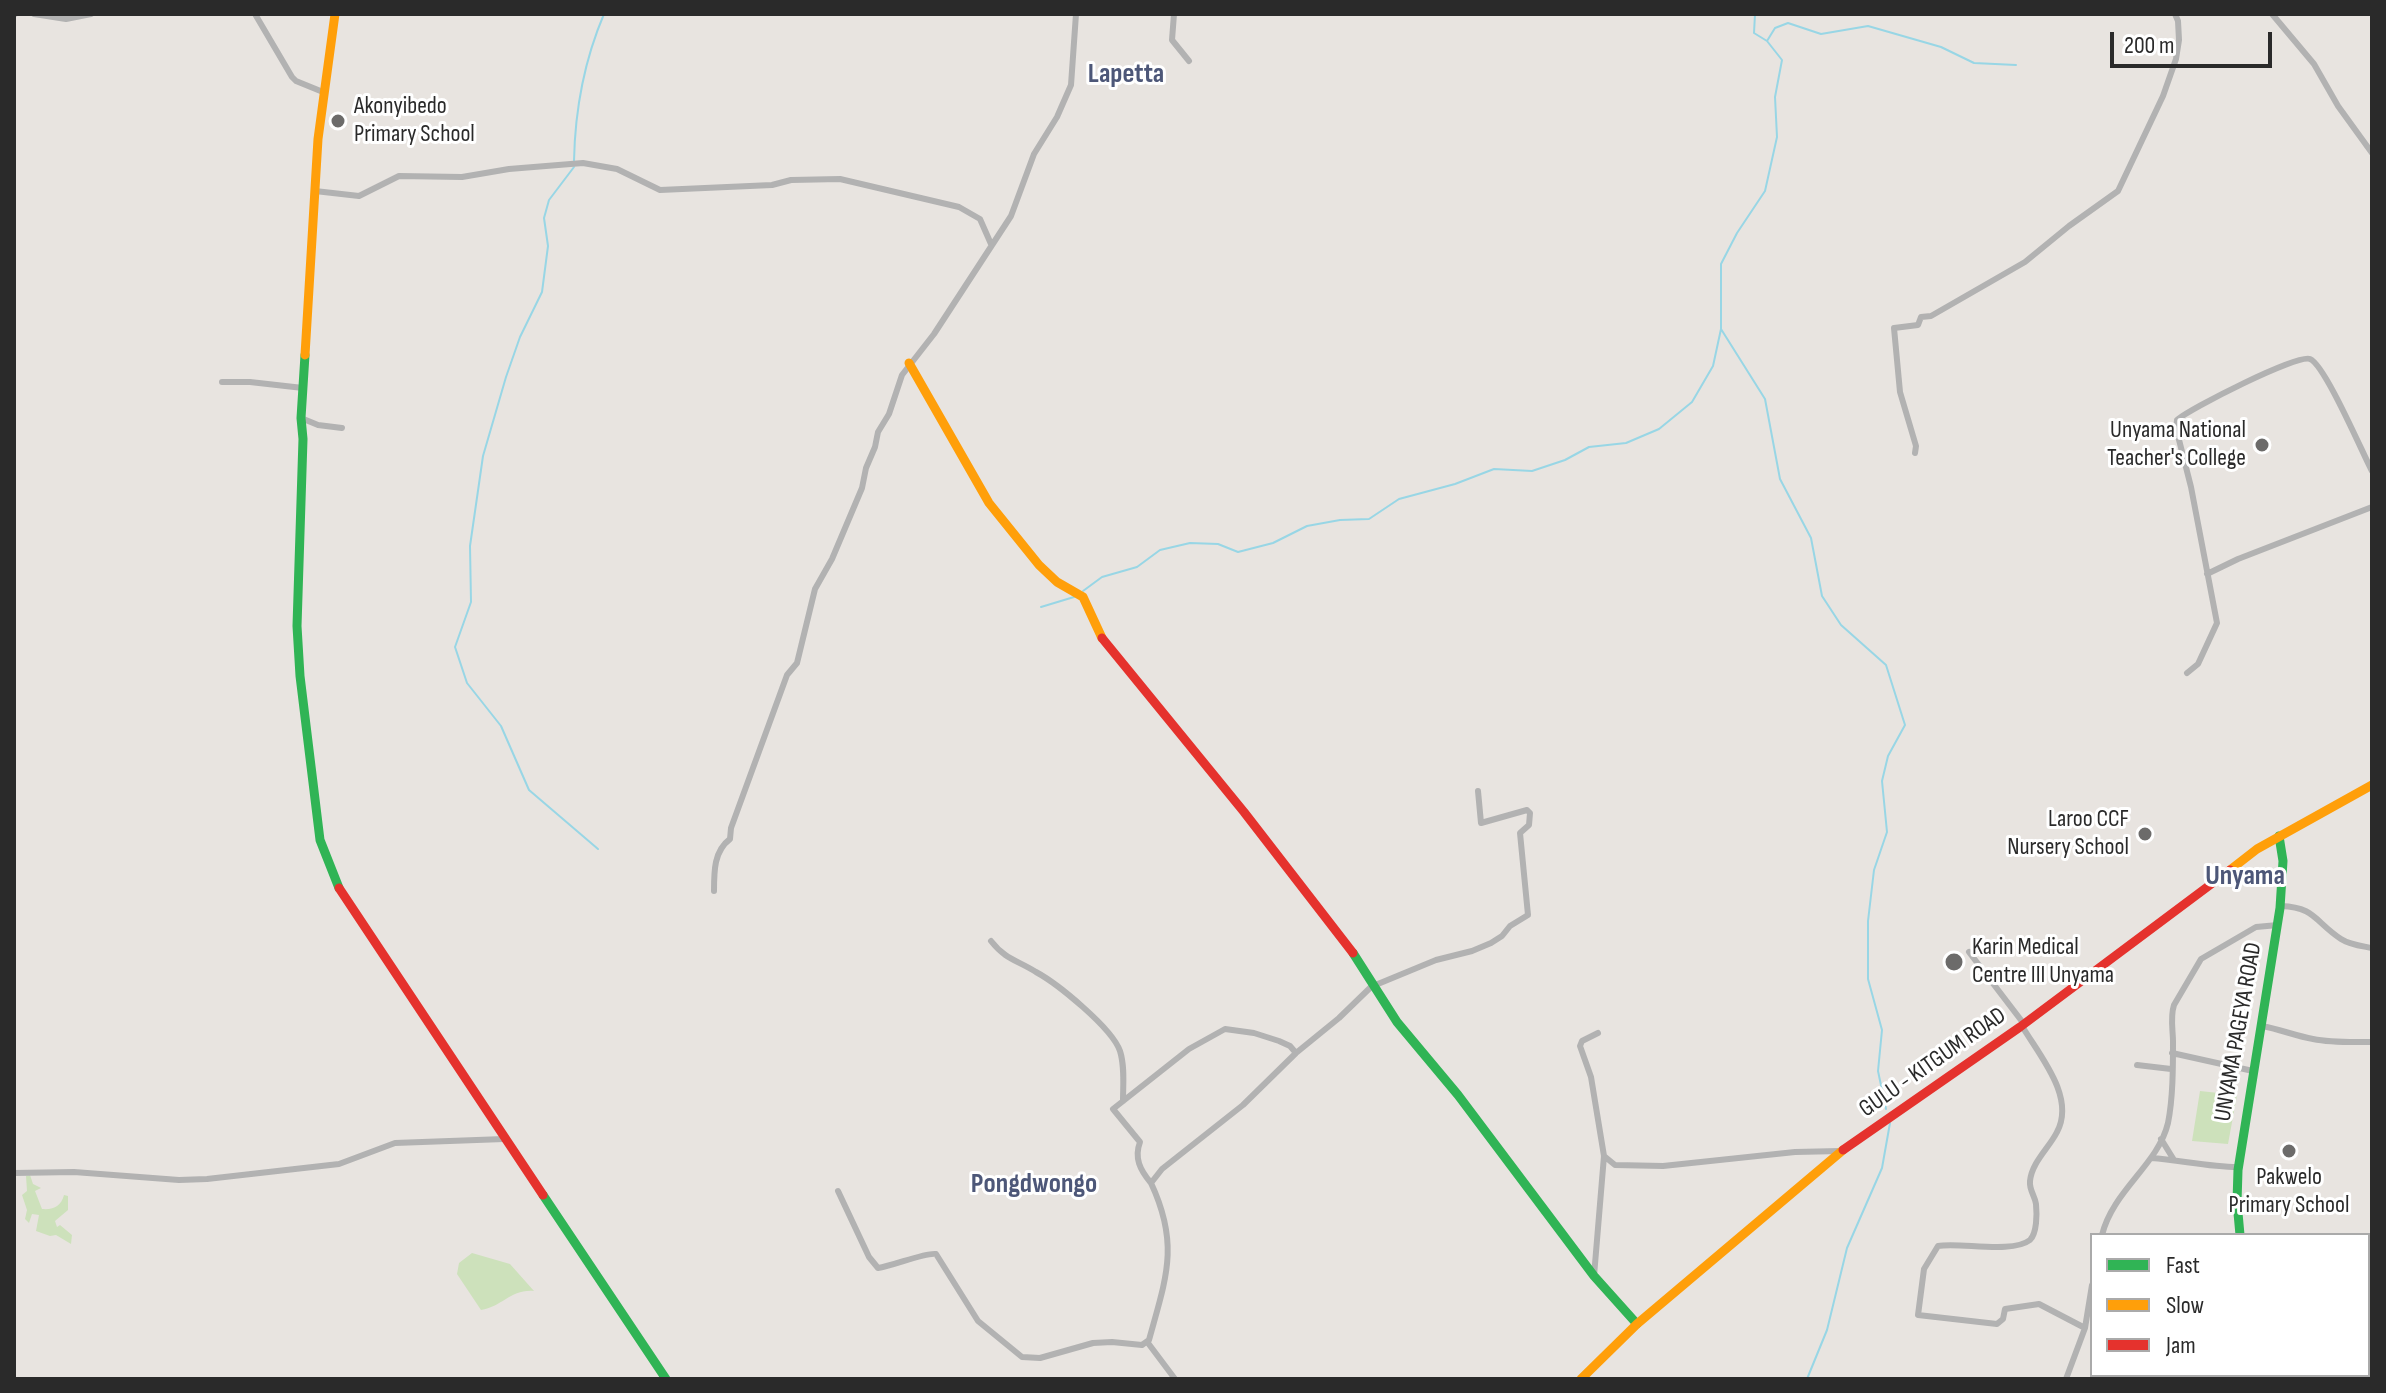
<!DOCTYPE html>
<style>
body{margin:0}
#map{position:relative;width:2386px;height:1393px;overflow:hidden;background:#e8e4e0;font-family:"Sofia Sans Condensed",sans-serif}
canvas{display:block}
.frame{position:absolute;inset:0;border:16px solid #2a2a2a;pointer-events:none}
.legend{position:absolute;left:2090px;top:1233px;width:280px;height:144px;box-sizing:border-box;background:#fff;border:2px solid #aaa;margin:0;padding:10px 14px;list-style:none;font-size:24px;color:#2a2a2a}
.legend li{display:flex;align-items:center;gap:16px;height:40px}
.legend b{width:40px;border:2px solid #aaa}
.scale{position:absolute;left:2110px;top:32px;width:162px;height:36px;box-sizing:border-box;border:4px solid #2a2a2a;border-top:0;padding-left:10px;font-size:24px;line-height:28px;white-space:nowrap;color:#2a2a2a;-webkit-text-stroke:6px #fff;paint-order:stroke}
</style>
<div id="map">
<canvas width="2386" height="1393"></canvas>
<div class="frame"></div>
<ul class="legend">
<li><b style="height:10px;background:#30b455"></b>Fast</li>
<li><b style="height:10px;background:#ff9f0a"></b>Slow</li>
<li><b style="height:10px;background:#e5322d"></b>Jam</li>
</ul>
<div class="scale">200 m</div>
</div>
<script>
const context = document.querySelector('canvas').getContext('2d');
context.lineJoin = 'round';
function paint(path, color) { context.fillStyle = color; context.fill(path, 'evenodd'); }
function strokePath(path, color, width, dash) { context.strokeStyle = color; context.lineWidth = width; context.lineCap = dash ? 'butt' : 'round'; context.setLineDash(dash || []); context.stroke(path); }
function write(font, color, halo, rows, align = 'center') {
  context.font = font + ' "Sofia Sans Condensed",sans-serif'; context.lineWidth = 6; context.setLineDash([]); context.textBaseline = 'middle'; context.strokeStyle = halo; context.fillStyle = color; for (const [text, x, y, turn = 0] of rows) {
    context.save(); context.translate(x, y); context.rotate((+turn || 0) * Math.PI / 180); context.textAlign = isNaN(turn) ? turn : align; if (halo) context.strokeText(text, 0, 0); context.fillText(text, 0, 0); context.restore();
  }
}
paint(new Path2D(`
 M2200 1091 2237 1095 2228 1144 2192 1141Z
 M30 1175 33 1184 41 1188 35 1191 42 1209C54 1210 61 1206 64 1195L68 1196V1210L55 1221 57 1227 60 1225 72 1235 71 1244 56 1235 50 1236 36 1231 39 1215 32 1214 29 1223 25 1219 27 1210 22 1195 27 1191 26 1176Z
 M472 1253 510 1264 534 1291C511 1289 502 1307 481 1310L457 1274 459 1263Z`), '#cde1bb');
strokePath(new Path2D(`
 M1755 14 1754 33 1767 41 1782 60 1775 97 1777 137 1765 191 1737 233 1721 264V329L1765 399 1780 479 1811 538 1822 596 1841 625 1886 665 1905 725 1888 756 1882 781 1887 832 1874 870 1868 921V979L1882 1030 1878 1071 1886 1109
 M1767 41 1775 28 1788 23 1821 34 1868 26 1941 47 1974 63 2016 65
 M574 161C575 110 584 61 604 14
 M574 167 549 200 544 218 548 246 542 292 520 337 506 377 483 456 470 546 471 602 455 647 467 683 501 726 529 790 598 849
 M1083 591 1102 577 1137 567 1160 550 1190 543 1218 544 1238 552 1273 543 1307 526 1340 520 1369 519 1399 499 1455 484 1494 469 1532 471 1565 460 1589 447 1626 443 1659 429 1692 402 1713 366 1721 329
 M1041 607 1074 597
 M1807 1379 1827 1330 1847 1248 1882 1168 1890 1123`), '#98d6e5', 2);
strokePath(new Path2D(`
 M14 14H15
 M34 14 66 19 91 14
 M255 14 292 77 296 81 323 92
 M1174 14 1172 40 1189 61
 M2272 14 2314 64 2338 106 2372 153
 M315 191 359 196 399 176 462 177 509 169 583 163 617 169 660 190 772 185 791 180 840 179 959 207 980 219 991 244
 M222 382H250L303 388
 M301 418 318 425 342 428
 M1915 453 1916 446 1900 392 1894 328 1918 325 1921 317 1931 316 2025 262 2069 226 2118 191 2163 96 2176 59 2179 40 2178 21 2175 14
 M2207 574 2238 559 2372 507
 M2187 673 2198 664 2217 623 2191 487 2176 428 2177 420C2191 408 2297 354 2310 359 2325 365 2362 452 2372 471
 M714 891C714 871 714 851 730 839L731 828 787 675 797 663 815 589 832 559 862 488 866 468 875 447 878 432 889 414 902 375 934 334 1011 216 1034 154 1057 117 1071 85 1076 14
 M2281 906C2315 907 2315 922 2341 939 2350 945 2362 946 2372 948
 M991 941C1006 960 1017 960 1036 972 1058 984 1112 1028 1120 1051 1125 1067 1123 1085 1123 1101
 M1969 952 2024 1024
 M1373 986 1436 960 1472 951 1491 943 1502 936 1510 926 1528 915 1520 833 1529 825 1530 813 1527 810 1481 823 1478 791
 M2022 1026C2039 1055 2076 1097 2057 1132 2049 1148 2032 1162 2030 1181 2029 1190 2035 1196 2036 1204 2037 1214 2037 1233 2030 1240 2012 1254 1960 1242 1938 1246L1924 1269 1918 1315 1997 1324 2003 1319 2005 1309 2039 1304 2085 1328
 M2262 1026C2279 1029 2296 1036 2313 1039 2332 1043 2352 1042 2372 1042
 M2172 1053 2253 1071
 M2137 1065 2171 1069
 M2161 1139 2174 1160
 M1604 1156 1615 1165 1663 1166 1795 1152 1840 1151
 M2151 1158C2181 1160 2207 1167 2238 1167
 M14 1173 74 1172 179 1180 207 1179 339 1164 395 1143 504 1139
 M1151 1183C1140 1170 1134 1158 1140 1142L1113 1109 1189 1049 1225 1029 1254 1033 1279 1041 1290 1046 1296 1053
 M838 1191 869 1257 878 1268C893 1266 926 1252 936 1254L978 1321 1022 1357 1040 1358 1093 1343 1112 1342 1142 1345 1149 1340C1166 1278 1180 1245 1151 1183L1162 1169 1243 1105 1296 1053 1339 1018 1373 985
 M2102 1235C2113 1190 2158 1165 2168 1123 2173 1098 2173 1068 2173 1042 2173 1030 2170 1017 2174 1005L2201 959 2256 927 2278 925
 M2368 1240H2372
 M1594 1276 1604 1156 1591 1077 1580 1046 1582 1041 1598 1033
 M1148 1343 1175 1379
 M2066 1379 2085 1328 2092 1285`), '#b2b2b2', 6);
strokePath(new Path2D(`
 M305 355 301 418 303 439 297 626 300 676 320 840 339 888
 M1353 953 1397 1022 1458 1095 1594 1276 1637 1324
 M543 1195 666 1379
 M2240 1235 2237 1202 2238 1170 2280 908 2283 861 2279 836
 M2270 1375 2271 1379`), '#30b455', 9);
strokePath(new Path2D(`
 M305 355 318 139 335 14
 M909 363 989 503 1039 565 1057 582 1083 597 1102 638
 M2230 870 2257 849 2372 785
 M1581 1379 1637 1324 1843 1150`), '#ff9f0a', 9);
strokePath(new Path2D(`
 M1102 638 1244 812 1353 953
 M339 888 543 1195
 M1843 1150 2020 1027 2230 870`), '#e5322d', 9);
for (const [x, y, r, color] of [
 [338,121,8,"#6c6b6a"],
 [2262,445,8,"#6c6b6a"],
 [2145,834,8,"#6c6b6a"],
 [1954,962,10,"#6c6b6a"],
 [2289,1151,8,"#6c6b6a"]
]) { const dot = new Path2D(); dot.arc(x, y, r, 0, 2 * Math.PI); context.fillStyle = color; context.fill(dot); strokePath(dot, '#fff', 3); }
write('24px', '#2a2a2a', '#fff', [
 ["Akonyibedo",354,107],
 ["Primary School",354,135],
 ["Unyama National",2246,431,"right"],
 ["Teacher's College",2246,459,"right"],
 ["Laroo CCF",2129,820,"right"],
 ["Nursery School",2129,848,"right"],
 ["Karin Medical",1972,948],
 ["Centre III Unyama",1972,976],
 ["Pakwelo",2289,1178,"center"],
 ["Primary School",2289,1206,"center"]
], 'left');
write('24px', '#2a2a2a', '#fff', [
 ["UNYAMA PAGEYA ROAD",2239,1032,-80],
 ["GULU - KITGUM ROAD",1933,1063,-35]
]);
write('bold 28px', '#4d5778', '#fff', [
 ["Lapetta",1126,75],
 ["Unyama",2245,877],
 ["Pongdwongo",1034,1185]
]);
</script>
